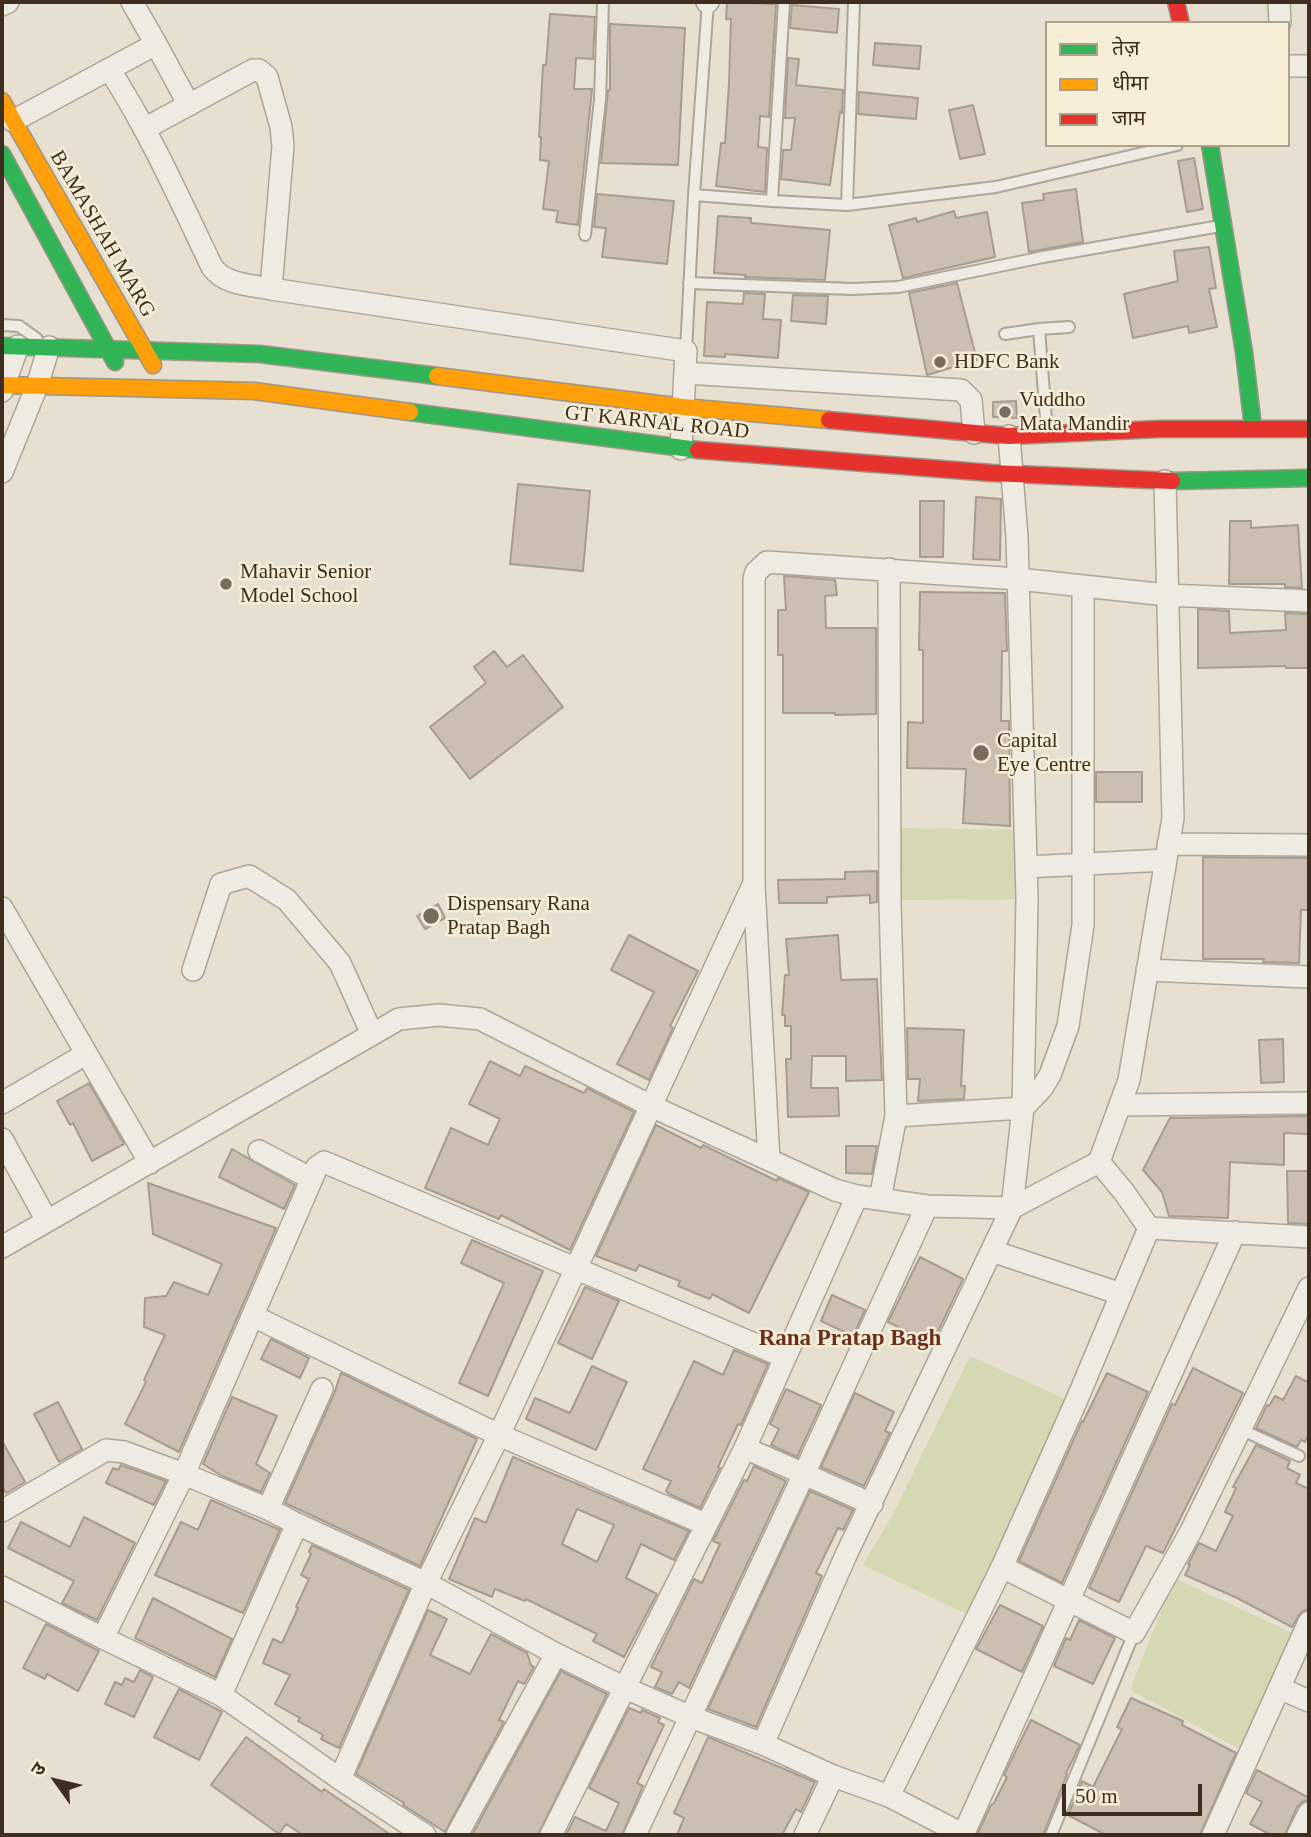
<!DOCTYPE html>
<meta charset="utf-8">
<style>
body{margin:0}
#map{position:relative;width:1311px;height:1837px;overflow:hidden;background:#e7e0d1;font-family:"Times New Roman","Noto Sans Devanagari",serif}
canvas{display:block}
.frame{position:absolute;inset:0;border:4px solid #3d2e20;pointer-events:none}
.legend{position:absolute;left:1045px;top:21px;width:245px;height:126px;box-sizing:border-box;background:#f7eed8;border:2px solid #ada18e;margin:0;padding:9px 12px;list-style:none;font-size:21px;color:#3d2e20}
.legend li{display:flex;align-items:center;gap:14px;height:35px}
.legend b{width:35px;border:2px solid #ada18e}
.north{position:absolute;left:21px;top:1746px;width:70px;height:70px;-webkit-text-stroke:5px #f7eed8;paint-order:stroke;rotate:304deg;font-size:19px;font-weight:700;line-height:28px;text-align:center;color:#3d2e20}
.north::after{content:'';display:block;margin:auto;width:24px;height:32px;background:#3d2e20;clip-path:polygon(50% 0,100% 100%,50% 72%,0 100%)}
.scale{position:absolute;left:1062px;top:1784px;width:140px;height:32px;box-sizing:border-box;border:4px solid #3d2e20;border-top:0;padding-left:9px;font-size:21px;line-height:24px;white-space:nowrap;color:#3d2e20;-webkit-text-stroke:5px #f7eed8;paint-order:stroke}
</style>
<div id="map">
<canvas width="1311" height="1837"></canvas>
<div class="frame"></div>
<ul class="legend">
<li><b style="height:9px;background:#30b455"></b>तेज़</li>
<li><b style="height:9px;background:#ff9f0a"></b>धीमा</li>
<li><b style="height:9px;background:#e5322d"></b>जाम</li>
</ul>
<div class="north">उ</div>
<div class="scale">50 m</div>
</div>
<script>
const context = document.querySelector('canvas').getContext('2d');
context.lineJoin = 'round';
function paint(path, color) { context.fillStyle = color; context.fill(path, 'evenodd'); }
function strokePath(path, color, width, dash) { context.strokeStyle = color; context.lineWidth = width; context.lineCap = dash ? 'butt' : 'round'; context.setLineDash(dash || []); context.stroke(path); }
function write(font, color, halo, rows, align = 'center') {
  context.font = font + ' "Times New Roman",serif'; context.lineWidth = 5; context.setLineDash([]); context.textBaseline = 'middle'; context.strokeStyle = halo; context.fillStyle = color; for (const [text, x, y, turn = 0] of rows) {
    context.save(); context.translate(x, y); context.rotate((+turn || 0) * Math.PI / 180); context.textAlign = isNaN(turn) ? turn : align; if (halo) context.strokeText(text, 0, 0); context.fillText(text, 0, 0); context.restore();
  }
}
paint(new Path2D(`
 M902 828 1026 830 1027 899 900 900Z
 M970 1356 1079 1405 985 1623 863 1565 893 1514Z
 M1174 1578 1301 1637 1252 1756 1130 1690Z`), '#d6d7b3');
const building = new Path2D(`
 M727 2 776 4 769 117 760 116 758 147 767 148 765 192 716 186 721 143H725L729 83 731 19H726Z
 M792 5 839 9 837 33 790 28Z
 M550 14 595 17 593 59 576 58 574 89H592L578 225 556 222 558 211 543 209 549 161 540 160 541 137H539L543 65H546Z
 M610 24 685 28 678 165 601 163 608 90H610Z
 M875 43 921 46 919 69 873 65Z
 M788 58 799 59 796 85 843 90 842 113 840 112 830 185 781 179 783 150H791L795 118H785Z
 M859 92 918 98 916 119 858 114Z
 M973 105 985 154 960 159 949 110Z
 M1194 158 1203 209 1187 212 1178 161Z
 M1076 189 1083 242 1029 252 1022 203 1044 200 1043 194Z
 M597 194 674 201 667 264 602 257 606 228 594 227Z
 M954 211 956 218 987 212 995 257 903 278 889 225 916 218 917 222Z
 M718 216 751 218V223L830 230 825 280 745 277 746 275 714 273Z
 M1209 247 1216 288 1209 289 1217 327 1189 333 1188 326 1133 338 1124 294 1178 281 1174 251Z
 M957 283 977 360 927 375 909 293Z
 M744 293 765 294 763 319 781 320 778 358 725 354V357L704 356 707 302 743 304Z
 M793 295 828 296 826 324 791 321Z
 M1016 401 1017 418 993 417V402Z
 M518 484 590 491 583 571 510 564Z
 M976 497 1001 499 1000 560 973 559Z
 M920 501H944L943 557H920Z
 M1230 521H1251V528L1298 525 1302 588 1285 587V584H1229Z
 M784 576 835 580 837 595 825 596 826 628H876V714L835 715V713H783V655H778V610H786Z
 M920 592 1005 593 1007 651H1002L1001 721H1009L1010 826 963 823 966 769 907 768 908 722 923 723V650H919Z
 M1198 609 1229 611 1230 633 1286 630 1285 613 1309 614V668H1286V666L1198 668Z
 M494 651 507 667 523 655 563 707 470 779 430 727 486 683 474 667Z
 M1096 772H1142V802H1096Z
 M1203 857 1309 858V910H1301L1299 963 1263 962 1264 959H1203Z
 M877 871V902L870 903V895L827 897V903H779L778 880 845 879V872Z
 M438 904 445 918 425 929 417 916Z
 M629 935 698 971 670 1026 673 1028 649 1080 617 1064 654 992 611 970Z
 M838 935 841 980 877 979 882 1080 846 1081V1056H812L811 1088H838L839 1116 788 1117 786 1059H791V1026H785V1015H782L785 975H789L786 939Z
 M907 1028 964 1030 961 1086H965L964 1099 918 1101 920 1079H908Z
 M1283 1039 1284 1082 1261 1083 1259 1040Z
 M490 1061 520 1076 525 1066 584 1093 587 1088 634 1112 570 1250 501 1215 499 1219 425 1188 451 1128 488 1145 500 1119 469 1104Z
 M89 1083 124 1144 92 1161 73 1123 70 1125 57 1101Z
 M1309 1116V1134L1284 1133V1165L1230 1162 1228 1218 1169 1216 1162 1192 1143 1170 1170 1118Z
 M656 1125 701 1148 703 1145 777 1181 778 1178 809 1192 749 1313 712 1294 710 1299 678 1286 680 1281 639 1265 636 1271 596 1256Z
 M846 1146H877L872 1174 846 1173Z
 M232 1149 295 1185 284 1209 219 1177Z
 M1287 1171H1309V1224L1288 1223Z
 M148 1183 276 1228 179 1452 125 1424 146 1382 144 1380 165 1335 144 1327 145 1298 166 1296 174 1282 208 1295 222 1264 153 1234Z
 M472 1240 543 1271 488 1396 459 1383 504 1283 461 1263Z
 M920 1257 963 1279 932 1344 888 1322Z
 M585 1287 619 1301 592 1359 558 1343Z
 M832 1295 865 1310 853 1336 821 1321Z
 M271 1339 309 1358 300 1378 261 1359Z
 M734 1350 768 1364 741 1425 738 1424 718 1467 720 1468 700 1508 669 1494 666 1491 671 1481 643 1469 694 1361 723 1375Z
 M592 1366 627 1382 596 1450 526 1419 535 1398 570 1413Z
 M1193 1368 1243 1393 1163 1553 1146 1546 1119 1602 1089 1588 1172 1404 1175 1405Z
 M341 1373 477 1439 420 1566 285 1503 334 1394Z
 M1107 1373 1148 1392 1062 1583 1019 1561 1082 1421 1083 1422Z
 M1296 1376 1309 1383V1433L1305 1442 1301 1440 1297 1447 1256 1428 1267 1405 1269 1406 1275 1396 1283 1400Z
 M786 1389 821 1405 797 1457 771 1445 779 1429 770 1424Z
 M855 1393 894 1412 885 1431 890 1433 864 1486 821 1467Z
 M232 1397 277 1416 256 1464 270 1473 261 1492 222 1476 203 1464Z
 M58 1402 82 1449 59 1462 34 1414Z
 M2 1441 25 1482 6 1493 2 1486Z
 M1256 1445 1290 1461 1287 1468 1300 1475 1296 1483 1309 1489V1609L1301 1612 1292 1627 1235 1597 1185 1575 1190 1565 1188 1564 1199 1543 1216 1551 1233 1516 1225 1512 1236 1488 1233 1487Z
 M513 1457 689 1531 674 1560 641 1544 626 1578 657 1594 624 1657 593 1641 597 1634 526 1599 525 1601 495 1589 492 1597 449 1579 475 1518 486 1523ZM577 1509 614 1525 597 1562 562 1544Z
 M121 1465 166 1481 154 1505 106 1483 113 1468 118 1470Z
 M754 1466 786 1481 689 1688 679 1682 672 1694 655 1687 662 1672 651 1667 694 1579 702 1583 720 1544 713 1541 744 1480 747 1481Z
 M810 1491 853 1510 843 1530 838 1528 816 1573 822 1576 756 1727 708 1709Z
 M211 1500 280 1530 243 1613 155 1575 181 1522 198 1530Z
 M84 1517 135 1543 97 1620 62 1603 74 1581 8 1548 21 1522 70 1547Z
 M312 1545 409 1590 339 1748 321 1739 323 1735 298 1721 300 1718 275 1704 290 1675 263 1663 273 1639 282 1643 298 1608 296 1607 309 1579 301 1575 311 1554 309 1552Z
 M153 1598 232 1639 215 1677 135 1638Z
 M1000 1605 1043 1626 1022 1672 976 1649Z
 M428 1610 447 1619 430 1655 470 1674 491 1634 527 1653 531 1665 534 1667 524 1684 518 1681 499 1720 504 1722 445 1832 403 1805 404 1803 356 1774Z
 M1079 1620 1115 1638 1093 1684 1054 1666 1066 1638 1070 1640Z
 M46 1624 99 1651 78 1691 47 1674 45 1679 23 1668Z
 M140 1670 153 1677 134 1717 105 1704 115 1682 122 1685 125 1678 134 1682Z
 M561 1671 607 1694 538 1835H472Z
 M179 1689 222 1712 199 1760 154 1737Z
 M1131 1698 1183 1721 1182 1725 1236 1753 1200 1835H1106L1068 1815 1082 1781 1093 1787 1122 1729 1117 1727Z
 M629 1708 641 1713 642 1710 660 1718 658 1722 664 1725 637 1783 643 1786 622 1835H566L575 1817 606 1831 619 1803 589 1788Z
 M1031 1720 1080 1745 1066 1773 1067 1774 1043 1835H977L991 1805 994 1803 1007 1777 1004 1775Z
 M246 1737 322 1792 324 1789 391 1835H303L286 1824 279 1834 211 1785Z
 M708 1737 815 1782 801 1812 796 1809 782 1835H677L684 1818 674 1813Z
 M1257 1770 1309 1798V1800L1302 1802 1297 1807 1285 1835H1271L1250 1824 1262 1802 1246 1793Z`);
paint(building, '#cbbfb2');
strokePath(building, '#a89c90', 2);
const lane = new Path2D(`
 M694 195 708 2
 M772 201 847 205 996 187 1177 145
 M847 205 854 2
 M585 235 600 99 603 2
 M689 283 852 289 898 287 1043 257 1220 226
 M2 325 19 326 37 339
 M1039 329 1069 327
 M1005 334 1039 329 1047 432
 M686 351 694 195 772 201 784 2
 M1240 1429 1299 1456
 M1051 1835 1134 1633`);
const street = new Path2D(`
 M707 2H708
 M1279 2 1280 23
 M2 5 8 2
 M156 44 189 105
 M1288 66H1309
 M109 69C150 132 180 200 212 267 225 285 251 285 271 289L686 351 681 449
 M13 121 156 44 132 2
 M144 129 253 70H259L267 77 281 127 283 146 271 289
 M685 373 961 390 971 400 974 433
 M2 391 18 346
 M1009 436 1017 537 1027 899 1023 1108 1012 1208 846 1555 763 1744 833 1776 889 1796 1002 1567 1075 1404 1149 1228 1124 1192 1099 1162
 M2 472 37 386 49 347
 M1168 844 1309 845
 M1026 867 1166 860
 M754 885 769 1160
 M2 908 150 1163
 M193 970 221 884 249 876 287 900 340 963 372 1034
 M1147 970 1309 977
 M2 1103 86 1054
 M1120 1105 1309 1103
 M896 1116 1023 1108 1042 1088 1050 1075 1068 1026 1083 925V586
 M2 1139 47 1221
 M259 1151 312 1179
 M880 1199 896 1116 890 903 889 569
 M1149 1228 1309 1237
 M2 1247 399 1019 439 1015 480 1019 651 1106 835 1190 857 1196 927 1206 1012 1208 1099 1162 1129 1080 1173 818 1165 481
 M992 1251 1121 1294
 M253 1316 499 1435 705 1524
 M745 1448 872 1504
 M268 1509 322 1389
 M2 1511 106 1450 124 1452 184 1474 317 1167 324 1162 785 1357
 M297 1524 426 1583 556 1654 623 1687 691 1717 763 1744
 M1002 1567 1134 1633 1190 1533 1309 1288
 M2 1587 103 1638
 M1279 1688 1309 1701
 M221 1695 297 1524 268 1509 184 1474 103 1638 221 1695 340 1779 425 1835
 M340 1779 426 1583 499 1435 754 883V579L756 572 767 562 1018 579 1167 595 1309 601
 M889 1796 964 1835
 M457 1835 556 1654
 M551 1835 745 1448 857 1196
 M635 1835 804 1474 927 1206
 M805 1835 833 1776
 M963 1835 1235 1232
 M1213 1835 1309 1622
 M1298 1835 1309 1813`);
const fast = new Path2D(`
 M1210 145 1244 352 1253 427
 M2 154 115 362
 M2 346 260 354 437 376
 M410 412 698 450
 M1172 481 1309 478`);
const slow = new Path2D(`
 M2 101 153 365
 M437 376 683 407 829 420
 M2 385 254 391 410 412`);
const jam = new Path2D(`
 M1176 2 1181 23
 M829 420 1009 436 1159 429H1309
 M698 450 992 473 1172 481`);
strokePath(lane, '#ada599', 14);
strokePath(street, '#ada599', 24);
strokePath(fast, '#9c958a', 19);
strokePath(slow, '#9c958a', 19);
strokePath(jam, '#9c958a', 19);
strokePath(lane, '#efebe3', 10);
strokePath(street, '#efebe3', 21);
strokePath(fast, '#30b455', 16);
strokePath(slow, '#ff9f0a', 16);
strokePath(jam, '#e5322d', 16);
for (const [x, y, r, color] of [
 [940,362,7,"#786c5e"],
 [1005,412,7,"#786c5e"],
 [226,584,7,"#786c5e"],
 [981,753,9,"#786c5e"],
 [431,916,9,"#786c5e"]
]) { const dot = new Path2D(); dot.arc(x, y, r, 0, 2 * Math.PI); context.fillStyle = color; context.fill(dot); strokePath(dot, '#f7eed8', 2.5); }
write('21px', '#3d2e20', '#f7eed8', [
 ["BAMASHAH MARG",102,234,60],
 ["GT KARNAL ROAD",657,423,6]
]);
write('21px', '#3d2e20', '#f7eed8', [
 ["HDFC Bank",954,362],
 ["Vuddho",1019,400],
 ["Mata Mandir",1019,424],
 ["Mahavir Senior",240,572],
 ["Model School",240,596],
 ["Capital",997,741],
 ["Eye Centre",997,765],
 ["Dispensary Rana",447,904],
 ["Pratap Bagh",447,928]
], 'left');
write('bold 23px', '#6b2e1e', '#f7eed8', [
 ["Rana Pratap Bagh",850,1339]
]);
</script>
